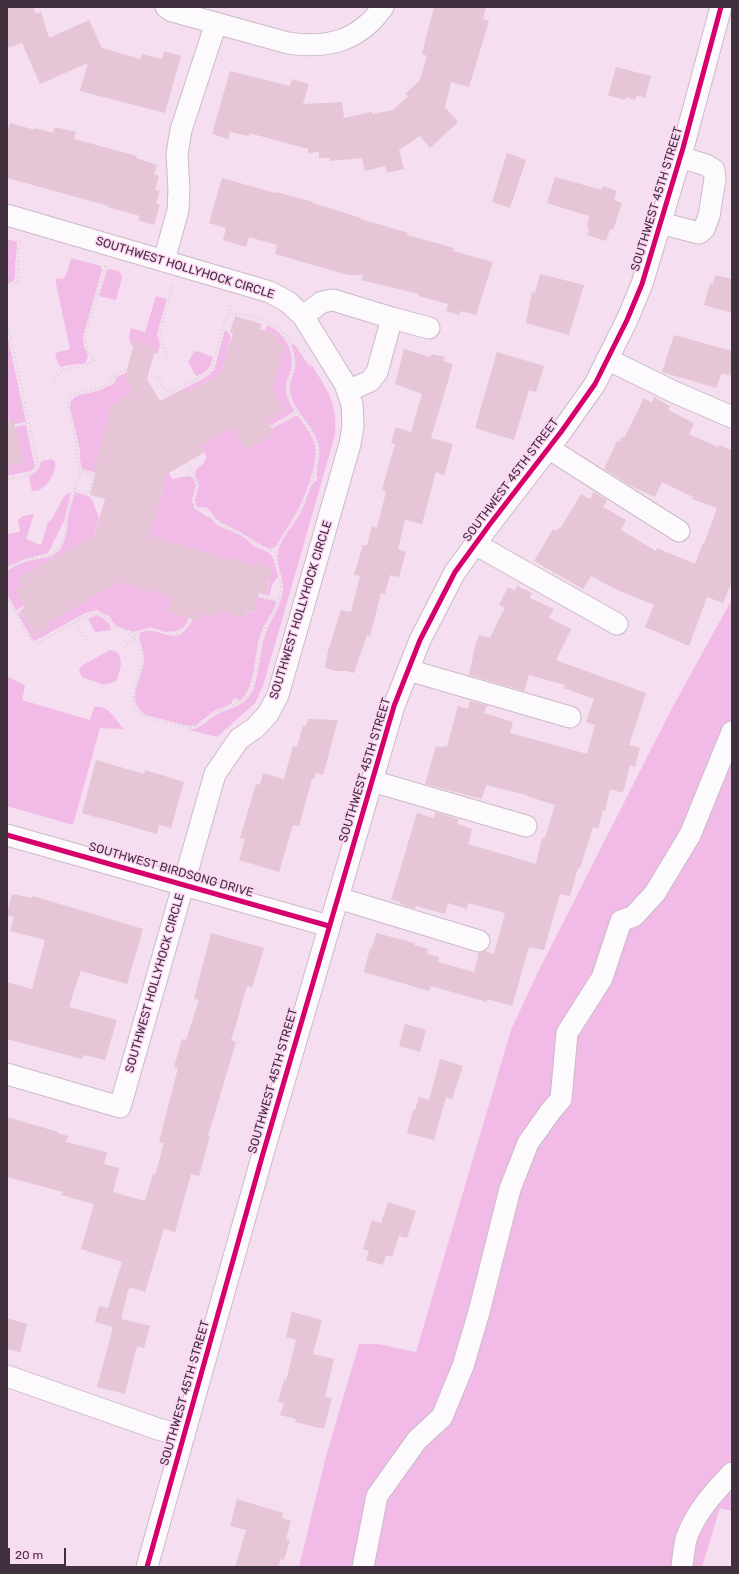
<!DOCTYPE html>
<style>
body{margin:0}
#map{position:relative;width:739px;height:1574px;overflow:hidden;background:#f4deef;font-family:Rubik,sans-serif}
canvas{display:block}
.frame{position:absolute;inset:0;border:8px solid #41313e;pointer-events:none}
.scale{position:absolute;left:8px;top:1548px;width:58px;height:18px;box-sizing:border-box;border:2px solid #41313e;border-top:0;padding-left:5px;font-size:12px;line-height:14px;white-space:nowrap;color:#41313e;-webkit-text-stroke:3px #fed4f5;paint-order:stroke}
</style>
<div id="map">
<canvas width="739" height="1574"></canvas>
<div class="frame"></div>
<div class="scale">20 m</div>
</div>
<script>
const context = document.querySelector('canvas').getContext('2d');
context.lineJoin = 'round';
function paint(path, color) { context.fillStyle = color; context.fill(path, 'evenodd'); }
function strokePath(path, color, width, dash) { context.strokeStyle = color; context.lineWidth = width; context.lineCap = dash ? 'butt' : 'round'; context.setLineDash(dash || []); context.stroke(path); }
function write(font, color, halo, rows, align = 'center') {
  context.font = font + ' Rubik,sans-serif'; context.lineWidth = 3; context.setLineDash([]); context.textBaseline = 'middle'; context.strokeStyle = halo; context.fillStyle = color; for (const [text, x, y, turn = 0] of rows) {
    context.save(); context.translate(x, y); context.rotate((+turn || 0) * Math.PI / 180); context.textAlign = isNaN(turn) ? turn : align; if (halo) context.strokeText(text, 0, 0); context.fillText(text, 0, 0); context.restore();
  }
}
paint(new Path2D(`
 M7 239 17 242C17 250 16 257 15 265 15 271 16 276 14 281L7 284Z
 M71 258 101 266 102 270 83 336 84 348 88 354 86 363C79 365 67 364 61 367L58 364 55 353 70 349 55 279 64 278 68 270Z
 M110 269 120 272 122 277 116 300 99 296 107 270Z
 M156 296 167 299 157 334 160 345 158 353 154 354 156 347 135 341 134 347C127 342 129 335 131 328L145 332Z
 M267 325C284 332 295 350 291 369 289 376 285 383 286 390 286 397 291 404 294 411L293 412 270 426 267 421 277 343 279 335 265 331Z
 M225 330 228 332 231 338 221 374 185 394 183 389C192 384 207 379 214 370Z
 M7 334 26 422 10 425 7 413Z
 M291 344 295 345 310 367 312 365C328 392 338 403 335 435L263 686 255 703 217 737 189 730C205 727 205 721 218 714 227 709 238 708 245 701 260 689 258 653 265 635 271 619 281 607 283 590 284 576 275 564 278 551 282 537 293 526 300 514 305 505 307 495 311 486 313 483 315 482 317 480 315 467 323 453 317 440 311 423 293 410 290 392 288 383 294 376 295 368 296 359 294 352 291 344Z
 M197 351 213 357C210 368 208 373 196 376L188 362 194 352Z
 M126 373 141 404 111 414 95 469 100 470 99 474 82 469 80 460V450L70 408C70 392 86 395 97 391 103 390 106 386 112 385L116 380V377Z
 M295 416H298C304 425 313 435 315 445 319 462 304 501 295 515 289 526 282 535 276 546L271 549 265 547 238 531 222 523 215 518 208 508 197 507 195 500 199 485 195 476 196 470 205 462 204 460 207 459 201 445 233 428 246 450 274 434 271 429Z
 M26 425 35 467 31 471 7 476V466L23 463 15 427Z
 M51 459 55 461C57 473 45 492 33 491L31 489 29 476C36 474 39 469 41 461Z
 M169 473 172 479 188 476 193 478 196 486 192 499 194 508 206 516 210 517 217 525 242 536 254 546 269 553 273 558 278 576 272 585 269 596 266 595 270 581 268 580 272 568 256 563 254 570 250 565 149 536 167 474Z
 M71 492 64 521 48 553 25 559 7 567V534L20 532 18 520 23 516 34 514 26 539 41 545 48 522 52 519 64 496Z
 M75 492 88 496 92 500 99 517 94 536 19 578 22 585 15 589 23 603H28L16 610 7 594V571L15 566 28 561 50 557 55 554 60 550 64 542 67 531 68 516Z
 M119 582 172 597 170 603 189 618 184 627 176 631 166 632 151 627 133 632 116 626 109 616 97 610 85 613 35 641 32 639 18 614 20 612 35 635 49 627 45 619 49 621Z
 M258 597 275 601 276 604C271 615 264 624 260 635 254 655 256 687 240 701L236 698 233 699 231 704 214 711 195 726 184 725 146 715C123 700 143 680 144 659 144 651 141 646 139 638L140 633C160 623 175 653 193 619L199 620 202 613C219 610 237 608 254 613Z
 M732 599V1511L720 1508 702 1567H299L326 1456 359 1344H377L416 1352 511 1030 538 972 671 710Z
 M95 615C103 616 110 622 111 630L95 632 88 619Z
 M110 650 117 652C124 661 120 672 116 681L104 685 82 677 79 671 81 666Z
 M7 676 24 685 25 687 22 700 90 720 94 707C109 704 115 720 124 729L100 728 73 825 7 806Z`), '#f2bbe7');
paint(new Path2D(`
 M7 7H33L36 14 41 12 49 38 89 20 102 48 140 59 142 54 162 59 164 51 181 56 165 113 80 91 88 63 40 84 22 43 7 48Z
 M434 7H486L483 19 489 21 469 87 451 82 445 107 458 122 430 148 420 136 399 150 404 169 387 173 385 166 365 171 362 158 330 161V158H319V152L308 153V149L249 133V136L230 132 228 139 212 134 230 71 290 86 292 79 309 84 303 104 342 102 344 118 372 112V114L393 110 408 96 405 94 420 80 427 56 422 54Z
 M616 67 651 76 645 98 637 95 635 100 626 97 625 100 608 95Z
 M10 123 35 130V128L53 133 55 127 76 132 74 139 137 156 136 158 157 165 154 174 159 176 155 190 160 191 156 204 160 205 154 225 138 220 140 216 108 207 109 206 7 178V134Z
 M507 153 526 160 510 208 492 202Z
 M555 177 602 190 603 186 617 191 614 200 622 203 613 230 610 229 606 241 587 235 589 229 587 228 589 216 547 203Z
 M222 178 275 193 276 192 313 202V203L361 218V219L408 233 407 235 454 248 453 251 493 262 476 315 461 311 459 315 446 311 448 304 418 296 419 294 361 280 363 275H348L275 254 277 245 249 237 246 247 223 240 226 228 209 223Z
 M540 274 584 285 569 335 526 323 532 292 535 293Z
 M715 275 732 279V313L704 305 710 283 713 284Z
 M235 316 262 324 260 329 280 335 277 343 285 345 272 388 285 411 267 421 275 434 246 450 233 428 201 445 205 452 167 474 149 536 255 566 256 563 272 568 266 595 259 593 254 613 246 610 244 618 218 610 216 617 202 613 199 621 169 612 172 597 119 582 47 623 50 627 35 635 20 611 25 608 15 589 22 585 19 578 94 536 105 499 90 495 97 469H94L110 412 107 407 134 392 125 376 135 341 156 347 147 379 160 401 183 389 185 394 221 374 233 333 230 332Z
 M674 335 732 351V376L722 373 716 388 662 372Z
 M404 349 430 357 431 354 445 357 444 361 453 364 431 438 453 444 444 475 436 472 422 524 405 520 398 549 406 552 399 577 390 575 385 594 381 593 370 636 367 635 354 673 346 671H336L325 668 328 651 341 610 351 612 360 576 354 575 363 545H367L372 526 377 528 386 492 382 490 395 444 391 443 396 427 411 432 422 394 395 384Z
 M497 352 544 366 536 392 529 390 514 440 475 428Z
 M654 397 670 406 668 410 694 423 689 434 718 447 719 445 732 450V582L723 603 707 597 689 646 645 627 654 605 615 589 591 576 583 589 534 561 553 529 556 531 558 528 560 529 581 494 590 499 594 492 607 500 603 507 626 520 621 530 656 551 657 548 695 564 703 543 704 544 717 508 692 499 693 497 662 482 655 497 631 486 604 469 617 441 619 442 622 436 624 438 644 398 652 403Z
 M14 420 23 463 7 466V421Z
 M517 586 532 593 530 598 554 609 549 618 571 629 556 660 646 693 629 745 640 748 635 767 630 765 623 793 610 789 605 811 603 810 598 829 593 827 580 868H578L570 896 560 894 544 950 529 947 512 1006 487 999V1002L431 986 429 991 364 972 370 948H372L376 933 415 943 414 945 428 949 427 954 439 957 438 962 474 972 479 953 485 951 494 954 505 913 468 903 467 909 448 903 445 914 416 906 415 909 400 904 401 902 391 900 417 813 434 818 435 812 458 819V824L472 829 468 844 536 864 542 838H545L555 805 527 796V795L486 785 482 799 425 784 436 746 443 748V746L447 747 458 706 468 709 470 701 487 705 484 713 513 722 510 733 587 754 595 725 586 722 594 699 564 688 565 685 529 675 524 691 469 675 476 642H477L479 635 490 638 505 607 499 605 508 587 515 591Z
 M308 719 338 720 323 775 316 773 314 779H312L299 826 293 825 279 872 239 860 245 839 240 838 256 784 260 785 263 773 284 779 293 746 297 747 303 725 306 726Z
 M96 760 144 774 145 770 184 782 171 828 159 825 157 834 102 818V819L82 813Z
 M12 894 32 898 33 896 143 929 127 984 81 971 76 984 69 1007 117 1020 105 1060 84 1055 82 1059 7 1039V982L32 989 45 940 10 931 14 917 7 915V913Z
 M211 933 264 948 252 988 247 986 237 1021 231 1040 236 1042 214 1116 208 1135 210 1136 199 1176 191 1174 175 1232 164 1229 145 1292 129 1287 121 1319 150 1326 144 1348 137 1346 125 1394 97 1387 113 1327 95 1322 99 1306 108 1308 122 1262 81 1249 94 1204 61 1195 63 1192 7 1177V1117L58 1132 57 1133 68 1136 66 1142 107 1152 104 1164 119 1168 113 1192 145 1201 153 1174 155 1175 164 1143 159 1142 178 1068 174 1067 182 1039 186 1040 199 1000 194 999Z
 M405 1024 426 1030 420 1052 399 1046Z
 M440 1059 463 1066 452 1099 446 1097 434 1140 407 1133 413 1110H415L419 1097 429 1100Z
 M388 1202 416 1211 407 1238 399 1236 392 1257 386 1255 383 1265 366 1260 369 1251 363 1249 372 1220 381 1223Z
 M292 1312 322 1320 313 1354 334 1359 325 1397 332 1398 324 1429 295 1422 296 1419 280 1415 284 1403 278 1402 284 1380 286 1381 296 1340 286 1337Z
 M7 1318 27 1324 20 1352 7 1349Z
 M237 1499 283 1513 282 1518 291 1521 286 1539 290 1540 284 1560 281 1559 278 1567H235L246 1530 230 1526Z`), '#e5c5d6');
const minor = new Path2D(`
 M166 7 172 11 288 43C328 49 359 41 383 7
 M7 215 270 292 288 302 303 316 345 384 352 404 353 426 350 444 278 695 268 714 255 728 239 739 215 774 120 1107 7 1074
 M660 223 699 233 704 229 709 216 715 179 714 170 706 165 680 157
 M164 261 178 210 179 190 177 154 181 130 216 23
 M303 316 322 302 333 300 392 318 377 372 370 381 348 391
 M392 318 429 328
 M607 359 674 392 732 417
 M548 448 679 531
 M475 544 617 624
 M408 670 570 717
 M372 781 526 826
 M7 835 329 926
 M338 898 479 941
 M7 1376 158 1429 184 1436
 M147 1567 262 1157 394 706 420 640 455 572 490 524 561 432 595 384 627 320 642 284 683 148 721 7
 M363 1567 377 1496 417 1440 442 1417 463 1366 479 1312 510 1189 528 1143 550 1112 561 1099 567 1033 602 978 621 921 634 916 655 893 690 835 732 732
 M682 1567C683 1558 684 1548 686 1539 695 1513 713 1493 732 1473`);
strokePath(minor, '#cbbac8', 23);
strokePath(new Path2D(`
 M7 286 12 285 18 281 19 240
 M227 318 231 302
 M7 321 38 464C33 477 19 477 7 479
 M167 356 159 337 160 333 173 285
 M95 361 87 351 84 338 106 264
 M51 385 64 368C76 368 84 368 94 359
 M10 426 29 423
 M270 427 297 412
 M186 463C190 469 196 477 197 484 198 493 192 498 195 507L209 511 215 520 221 524 265 549 276 552
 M99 476 80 470 79 468 76 443 68 406C69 401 69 397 73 395 82 389 95 392 104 386 112 381 117 371 127 369
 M75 490 88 494 95 474
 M7 569 12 565 26 559 44 557 53 554 59 548 64 539 66 531V515L81 471
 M255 594 278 602
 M7 597 31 640 38 643 89 614C100 611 111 617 113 628 124 629 130 632 136 641 138 644 141 649 142 653 146 673 119 702 144 716 149 718 155 719 160 721 171 723 182 728 194 727 204 726 210 716 219 711 228 706 240 705 246 697 259 680 255 655 262 635 268 619 280 606 281 588 282 574 272 561 277 548 281 536 290 526 297 516 305 502 318 468 318 451 318 432 294 413 288 394 285 382 295 370 294 358 292 348 288 337 281 330 273 323 240 310 230 315 228 316 226 319 225 320L212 369 209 373 170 392C163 390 161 382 159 376L148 375
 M15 612 28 605
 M75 622 89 645
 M124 647C130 641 136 631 145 629 163 625 177 648 191 618`), '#dad4d9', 2.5, [1, 3]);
strokePath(minor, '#fdfafd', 21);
strokePath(new Path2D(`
 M7 835 329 926
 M147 1567 262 1157 394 706 420 640 455 572 490 524 561 432 595 384 627 320 642 284 683 148 721 7`), '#d6006c', 5);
write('12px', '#41313e', '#fed4f5', [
 ["SOUTHWEST 45TH STREET",657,199,-73],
 ["SOUTHWEST HOLLYHOCK CIRCLE",185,268,17],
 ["SOUTHWEST 45TH STREET",511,480,-53],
 ["SOUTHWEST HOLLYHOCK CIRCLE",301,610,-73],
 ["SOUTHWEST 45TH STREET",365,770,-73],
 ["SOUTHWEST BIRDSONG DRIVE",171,870,16],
 ["SOUTHWEST HOLLYHOCK CIRCLE",155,983,-74],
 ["SOUTHWEST 45TH STREET",273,1081,-74],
 ["SOUTHWEST 45TH STREET",185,1393,-74]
]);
</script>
